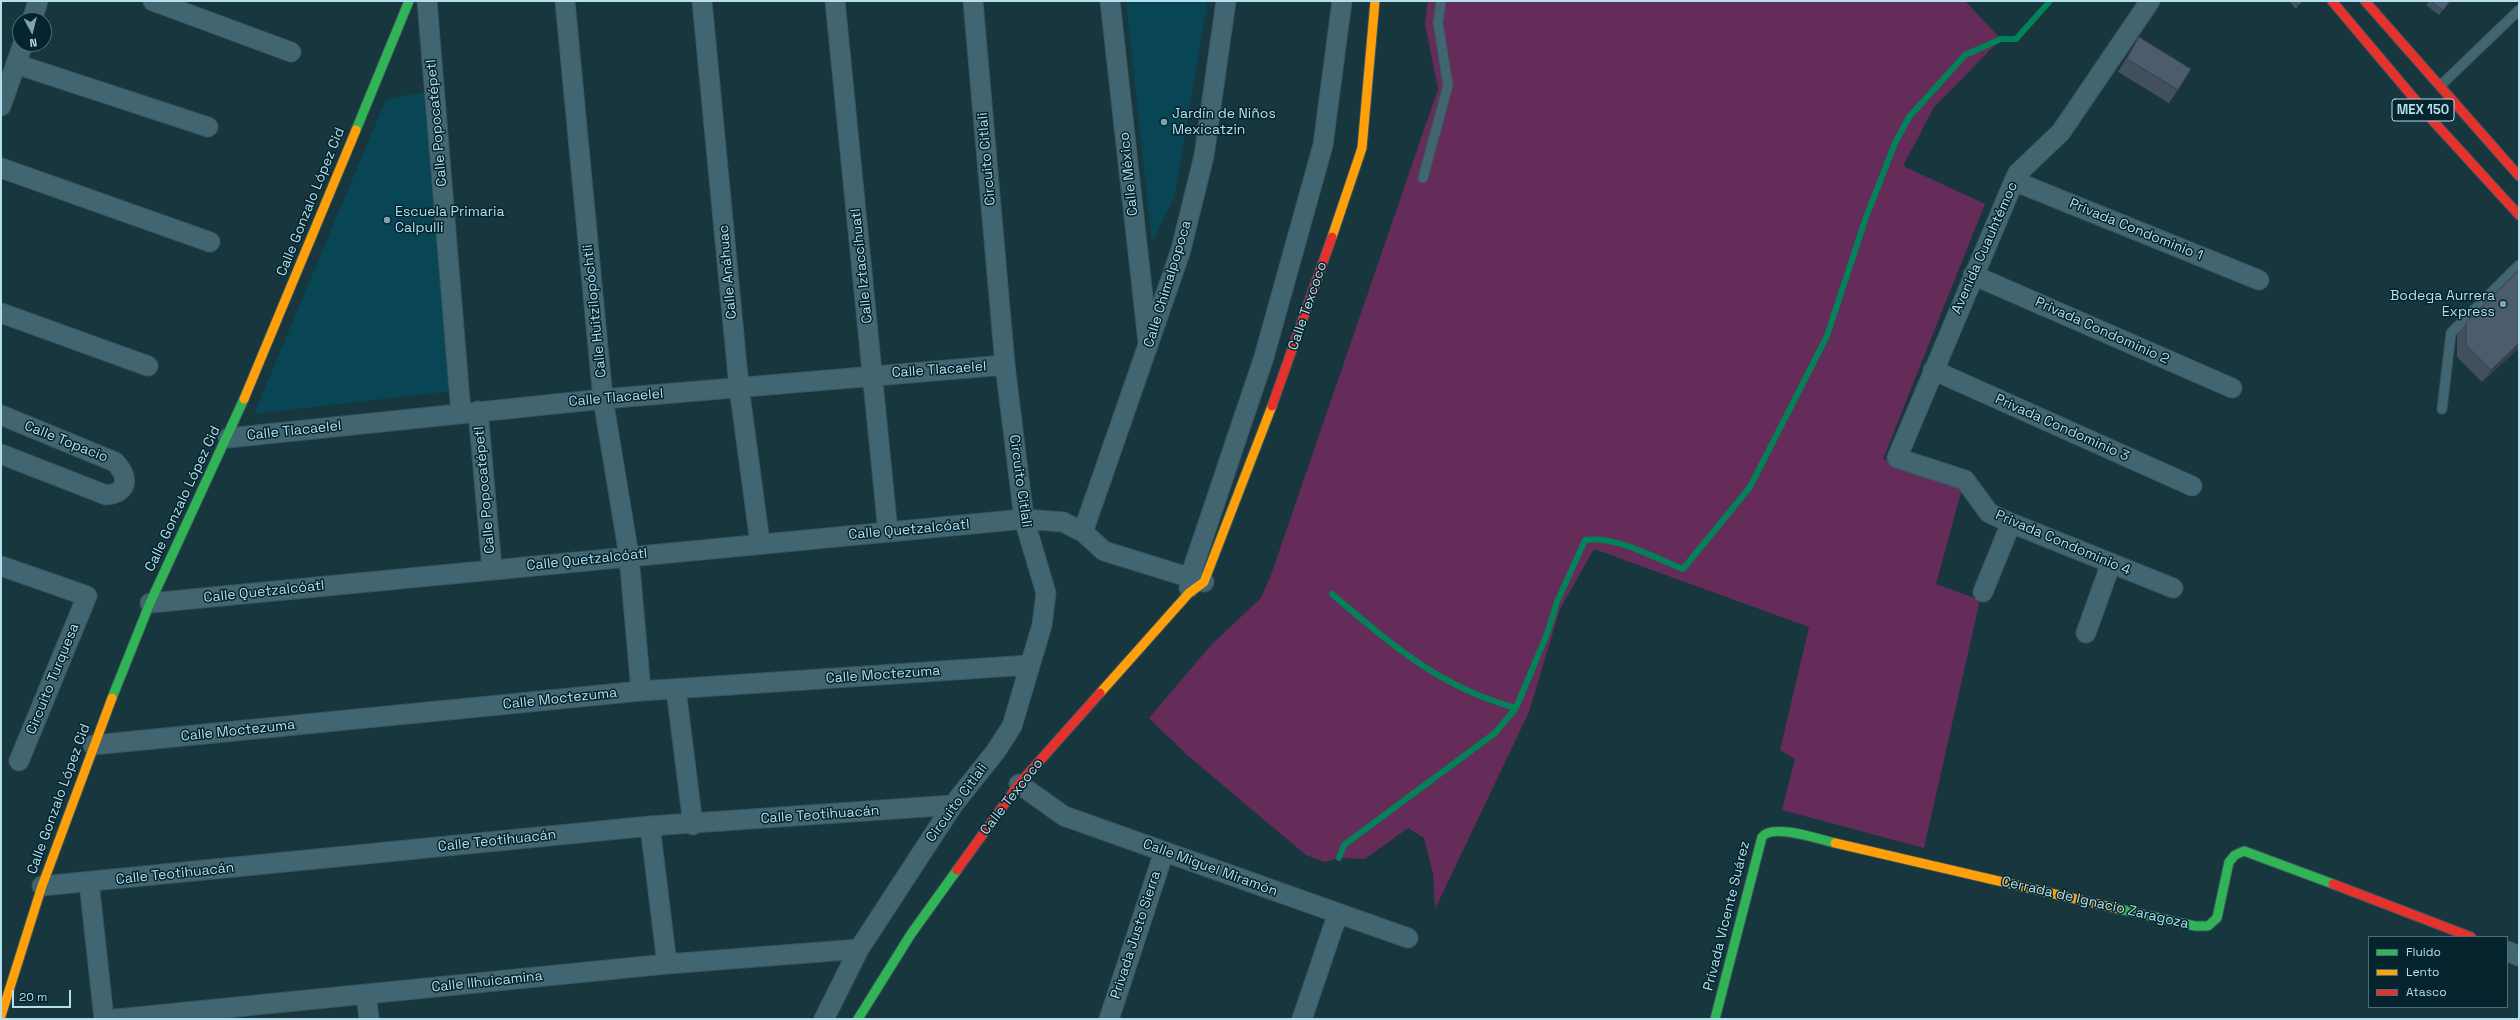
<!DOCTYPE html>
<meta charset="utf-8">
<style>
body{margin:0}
#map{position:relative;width:2520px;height:1020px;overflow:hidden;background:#17363e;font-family:"Space Grotesk",sans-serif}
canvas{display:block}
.frame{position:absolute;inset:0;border:2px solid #b4dfee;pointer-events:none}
.legend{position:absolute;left:2368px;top:936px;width:140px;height:72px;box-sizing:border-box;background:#05242d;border:1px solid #4b6f7a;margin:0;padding:5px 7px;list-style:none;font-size:12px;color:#b4dfee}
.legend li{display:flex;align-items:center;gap:8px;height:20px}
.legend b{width:20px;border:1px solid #4b6f7a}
.north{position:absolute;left:12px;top:12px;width:40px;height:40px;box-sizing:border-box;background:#05242d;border:1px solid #4b6f7a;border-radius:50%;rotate:173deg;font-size:11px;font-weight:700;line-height:16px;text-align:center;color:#b4dfee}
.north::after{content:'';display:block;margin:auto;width:14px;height:18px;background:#7da4b0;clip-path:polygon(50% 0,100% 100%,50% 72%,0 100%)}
.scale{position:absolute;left:12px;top:990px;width:59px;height:18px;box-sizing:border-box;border:2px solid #b4dfee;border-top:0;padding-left:5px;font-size:12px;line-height:14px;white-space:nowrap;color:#b4dfee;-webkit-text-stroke:3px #05242d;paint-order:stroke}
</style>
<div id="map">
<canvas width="2520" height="1020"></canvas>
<div class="frame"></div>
<ul class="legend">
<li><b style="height:5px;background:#30b455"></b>Fluido</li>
<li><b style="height:5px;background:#ff9f0a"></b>Lento</li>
<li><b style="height:5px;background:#e5322d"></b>Atasco</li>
</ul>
<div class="north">N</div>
<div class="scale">20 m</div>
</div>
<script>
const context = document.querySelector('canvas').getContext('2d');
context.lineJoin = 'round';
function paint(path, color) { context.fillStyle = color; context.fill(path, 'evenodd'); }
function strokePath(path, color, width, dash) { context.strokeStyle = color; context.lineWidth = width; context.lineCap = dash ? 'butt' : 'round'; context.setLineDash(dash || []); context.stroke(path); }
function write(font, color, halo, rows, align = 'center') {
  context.font = font + ' "Space Grotesk",sans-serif'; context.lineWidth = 3; context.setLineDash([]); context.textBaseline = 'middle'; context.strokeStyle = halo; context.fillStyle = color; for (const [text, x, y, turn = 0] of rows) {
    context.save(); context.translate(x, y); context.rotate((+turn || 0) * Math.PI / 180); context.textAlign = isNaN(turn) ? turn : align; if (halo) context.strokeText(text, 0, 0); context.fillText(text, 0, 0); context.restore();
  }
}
paint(new Path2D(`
 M1126 1H1208L1174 198 1152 243Z
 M430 91 451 391 254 414 386 99Z`), '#094655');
paint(new Path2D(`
 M1428 1H1965L2001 39 1934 107 1903 166 1985 204 1883 459 1963 485 1936 584 1980 600 1924 848 1782 810 1795 759 1780 750 1809 627 1594 549 1560 609 1529 712 1435 909 1433 873 1424 838 1408 828 1365 859 1339 858 1325 862 1306 855 1187 755 1149 718 1212 644 1261 598 1271 575 1438 89 1425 24Z`), '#662c59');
strokePath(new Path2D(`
 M1332 594C1391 644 1439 687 1516 708
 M1339 858 1344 845 1495 733 1516 708 1547 634 1557 602 1585 540C1618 536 1654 558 1683 569L1750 487 1827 336 1865 220 1895 143 1909 117 1965 55 2001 39H2016L2050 1`), '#028258', 6);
const lane = new Path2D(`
 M2440 86 2519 10
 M1423 178 1448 85 1438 23 1441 1
 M2442 409 2451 333 2519 265`);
const street = new Path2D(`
 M153 1 291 52
 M427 1 461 413
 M565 1 603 399 629 556 641 691
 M702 1 739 387 760 543
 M835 1 888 532
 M1110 1 1148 342
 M2150 1 2061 132 2018 173 2014 181 1897 458 1965 480 1989 513 2011 523 2173 588
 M32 20 38 1
 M16 64 208 127
 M1 106 23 44
 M1 168 210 242
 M2014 181 2259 280
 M1973 275 2232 388
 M1 313 148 366
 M1933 370 2192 486
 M478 411 492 569
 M1 415 115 462C129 477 129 493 106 495L1 454
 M228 438 603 399 1005 365
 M1 566 87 596 19 761
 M1204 582 1104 551 1083 532 1180 253 1204 156 1226 1
 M1189 588 1190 577 1264 357 1323 145 1342 1
 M1983 592 2011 523
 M150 603 1024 519 1063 522 1083 532
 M2086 633 2111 563
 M676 689 693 825
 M93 745 641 691 1029 665
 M1019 784 1064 816 1408 938
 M650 826 667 964
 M89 882 104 1019
 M42 886 650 826 953 805
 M2507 951 2519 956
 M366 994 369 1019
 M116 1019 667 964 859 949
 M824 1019 859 949 953 805 996 751 1012 726 1042 625 1046 593 1024 519 1005 365 973 1
 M1109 1019 1164 852
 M1302 1019 1338 913`);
const fast = new Path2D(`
 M356 130 409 1
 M112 698 150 603 244 399
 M2119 909 2195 926H2208L2217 918 2229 862 2235 855 2244 851 2333 884
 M858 1019 911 934 957 870
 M1715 1019 1762 837C1772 823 1818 839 1835 843`);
const slow = new Path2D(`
 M1332 237 1362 148 1375 1
 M244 399 356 130
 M1100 693 1189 593 1204 582 1272 406
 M1835 843 2119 909
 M1 1016 42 886 112 698`);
const jam = new Path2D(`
 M2332 1 2434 122 2519 215
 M2365 1 2519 176
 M1272 406 1332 237
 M957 870 1019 784 1100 693
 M2333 884 2471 937`);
strokePath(lane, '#3a545c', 11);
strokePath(street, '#3a545c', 21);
strokePath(fast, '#3a545c', 11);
strokePath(slow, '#3a545c', 11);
strokePath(jam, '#3a545c', 11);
strokePath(lane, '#416671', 9);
strokePath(street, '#416671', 19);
strokePath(fast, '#30b455', 9);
strokePath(slow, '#ff9f0a', 9);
strokePath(jam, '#e5322d', 9);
paint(new Path2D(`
 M2289 1H2302L2296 9Z
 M2429 1H2451L2439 15 2426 5Z
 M2139 37 2178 90 2169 103 2118 72 2131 50Z
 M2519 270V348L2482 382 2457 357V336L2466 323Z`), '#424f5d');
paint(new Path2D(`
 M2519 343V348L2482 382 2491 370Z`), '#36404c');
const building = new Path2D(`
 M2295 1H2302L2299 5Z
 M2431 1H2450L2443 10Z
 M2139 37 2191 69 2178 90 2127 59Z
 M2519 270V343L2491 370 2466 345V323Z`);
paint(building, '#4d5c6c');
strokePath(building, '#36404c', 1);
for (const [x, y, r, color] of [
 [1164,122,4,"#7da4b0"],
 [387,220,4,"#7da4b0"],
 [2503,304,4,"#7da4b0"]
]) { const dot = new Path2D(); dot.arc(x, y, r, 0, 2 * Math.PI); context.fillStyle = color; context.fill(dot); strokePath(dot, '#05242d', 1.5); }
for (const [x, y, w] of [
 [2423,110,62]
]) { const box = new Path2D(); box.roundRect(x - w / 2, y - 11, w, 22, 3); context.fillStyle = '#05242d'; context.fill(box); strokePath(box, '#b4dfee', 1); }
write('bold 13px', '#b4dfee', null, [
 ["MEX 150",2423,110]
]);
write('14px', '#b4dfee', '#05242d', [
 ["Jardín de Niños",1172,114],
 ["Mexicatzin",1172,130],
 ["Escuela Primaria",395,212],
 ["Calpulli",395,228],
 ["Bodega Aurrera",2495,296,"right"],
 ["Express",2495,312,"right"]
], 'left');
write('14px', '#b4dfee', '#05242d', [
 ["Calle Popocatépetl",437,123,-95],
 ["Circuito Citlali",987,159,-95],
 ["Calle México",1129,174,-96],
 ["Calle Gonzalo López Cid",311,202,-68],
 ["Privada Condominio 1",2136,230,22],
 ["Avenida Cuauhtémoc",1985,248,-66],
 ["Calle Iztaccíhuatl",862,266,-96],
 ["Calle Anáhuac",728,272,-95],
 ["Calle Chimalpopoca",1168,284,-73],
 ["Calle Texcoco",1308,306,-71],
 ["Calle Huitzilopóchtli",595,311,-96],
 ["Privada Condominio 2",2102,331,24],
 ["Calle Tlacaelel",939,370,-4],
 ["Calle Tlacaelel",616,398,-5],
 ["Privada Condominio 3",2062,428,24],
 ["Calle Tlacaelel",294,431,-6],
 ["Calle Topacio",66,442,22],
 ["Circuito Citlali",1020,481,82],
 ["Calle Popocatépetl",485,490,-95],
 ["Calle Gonzalo López Cid",183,499,-65],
 ["Calle Quetzalcóatl",909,530,-5],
 ["Privada Condominio 4",2063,543,23],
 ["Calle Quetzalcóatl",587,560,-6],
 ["Calle Quetzalcóatl",264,592,-6],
 ["Calle Moctezuma",883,675,-4],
 ["Circuito Turquesa",53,679,-68],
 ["Calle Moctezuma",560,699,-6],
 ["Calle Moctezuma",238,731,-6],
 ["Calle Texcoco",1012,797,-52],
 ["Calle Gonzalo López Cid",59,799,-70],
 ["Circuito Citlali",957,803,-54],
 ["Calle Teotihuacán",820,815,-4],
 ["Calle Teotihuacán",497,841,-6],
 ["Calle Miguel Miramón",1210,868,20],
 ["Calle Teotihuacán",175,874,-6],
 ["Cerrada de Ignacio Zaragoza",2095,903,13],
 ["Privada Vicente Suárez",1727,916,-76],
 ["Privada Justo Sierra",1136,935,-72],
 ["Calle Ilhuicamina",487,982,-6]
]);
</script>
